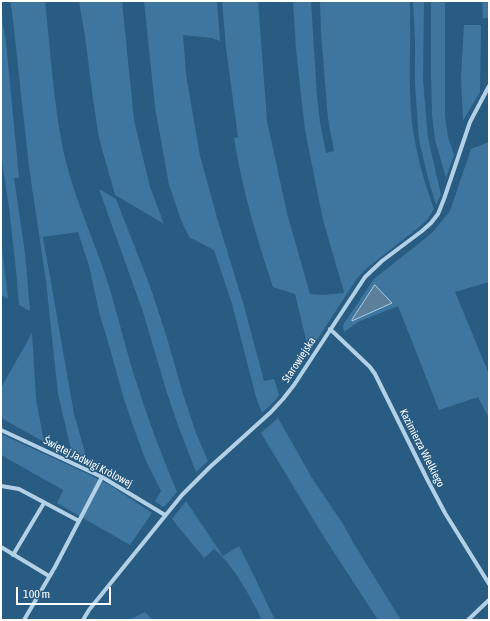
<!DOCTYPE html>
<meta charset="utf-8">
<style>
body{margin:0}
#map{position:relative;width:490px;height:621px;overflow:hidden;background:#295c82;font-family:"Asap Condensed",sans-serif}
canvas{display:block}
.frame{position:absolute;inset:0;border:2px solid #fff;pointer-events:none}
.scale{position:absolute;left:16px;top:587px;width:95px;height:18px;box-sizing:border-box;border:2px solid #fff;border-top:0;padding-left:5px;font-size:12px;line-height:14px;white-space:nowrap;color:#fff;-webkit-text-stroke:3px #295c82;paint-order:stroke}
</style>
<div id="map">
<canvas width="490" height="621"></canvas>
<div class="frame"></div>
<div class="scale">100 m</div>
</div>
<script>
const context = document.querySelector('canvas').getContext('2d');
context.lineJoin = 'round';
function paint(path, color) { context.fillStyle = color; context.fill(path, 'evenodd'); }
function strokePath(path, color, width, dash) { context.strokeStyle = color; context.lineWidth = width; context.lineCap = dash ? 'butt' : 'round'; context.setLineDash(dash || []); context.stroke(path); }
function write(font, color, halo, rows, align = 'center') {
  context.font = font + ' "Asap Condensed",sans-serif'; context.lineWidth = 3; context.setLineDash([]); context.textBaseline = 'middle'; context.strokeStyle = halo; context.fillStyle = color; for (const [text, x, y, turn = 0] of rows) {
    context.save(); context.translate(x, y); context.rotate((+turn || 0) * Math.PI / 180); context.textAlign = isNaN(turn) ? turn : align; if (halo) context.strokeText(text, 0, 0); context.fillText(text, 0, 0); context.restore();
  }
}
paint(new Path2D(`
 M10 1H45C50 47 53 94 61 139 69 185 89 228 104 271 117 309 125 349 138 387 149 423 163 458 177 492L165 506 163 507 155 501 161 491 146 461 136 434 124 399 106 335 100 316 89 266 78 232 43 237 74 414 88 463 73 456 69 441 58 394 46 281 29 167 12 11Z
 M79 1H122L134 120 142 154 150 187 164 224 115 195 99 138 93 99 85 36Z
 M144 1H217L220 41 212 38 183 35 186 74 200 156 218 221 244 306 264 381 274 379 279 395 276 400 262 413 256 397 232 304 214 250 189 237 181 220 169 185 155 107Z
 M222 1H258L267 121 287 213 310 294 323 295 344 293V292L323 220 305 130 296 49 293 1H311L317 96 320 123 326 153 334 151 328 119 321 33 320 1H410C411 42 408 83 412 123 416 153 424 182 434 209L427 220 418 228 367 268 358 277 309 352 295 294 273 287C257 239 242 189 234 138L238 137 226 48Z
 M413 1H424L423 80 428 138 441 195 436 205 428 178 419 140 415 84V42Z
 M431 1H445V115L448 137 454 155 446 178 435 140 432 115 431 70Z
 M482 1H489V18H483Z
 M1 12 6 42 19 178H14L25 253 30 311 19 305 16 270 9 207 1 155Z
 M464 25H481L480 92 463 121 461 77Z
 M489 142V282L455 292 489 374V418L478 397 439 410 398 306 358 322 344 332 343 325 374 279 432 233 450 211 471 149Z
 M99 189 116 199 150 286 167 338 183 394 196 433 208 461 196 472 179 428 167 393 143 312Z
 M1 240 8 299 1 295Z
 M32 333 36 399 44 442 1 418V388Z
 M278 418 312 478 343 524 354 544 401 620H378L324 537 261 433Z
 M1 434 88 474 110 485 152 513 130 545 57 503 63 490 1 455Z
 M186 501 223 556 239 546 253 574 275 620H262C251 598 233 564 214 549L204 558 172 519Z
 M145 612 152 620H129Z`), '#3e769f');
const water = new Path2D(`
 M375 285 392 303 352 321V320Z`);
paint(water, '#5c8099');
strokePath(water, '#a7cde6', 1);
strokePath(new Path2D(`
 M330 329 370 367 375 374 427 479 445 513 489 584
 M1 430 102 477 165 515
 M1 486 19 489 79 521
 M1 547 49 576
 M13 555 44 503
 M24 620 55 567 102 477
 M83 620 89 610 118 574 182 495 210 467 271 412 283 399 294 385 365 277 382 261 422 231 431 223 438 214 444 199 470 122 489 86
 M468 620 489 600`), '#b3d1e6', 4);
write('11px', '#fff', '#295c82', [
 ["Starowiejska",299,360,-57],
 ["Kazimierza Wielkiego",422,448,63],
 ["Świętej Jadwigi Królowej",88,462,27]
]);
</script>
